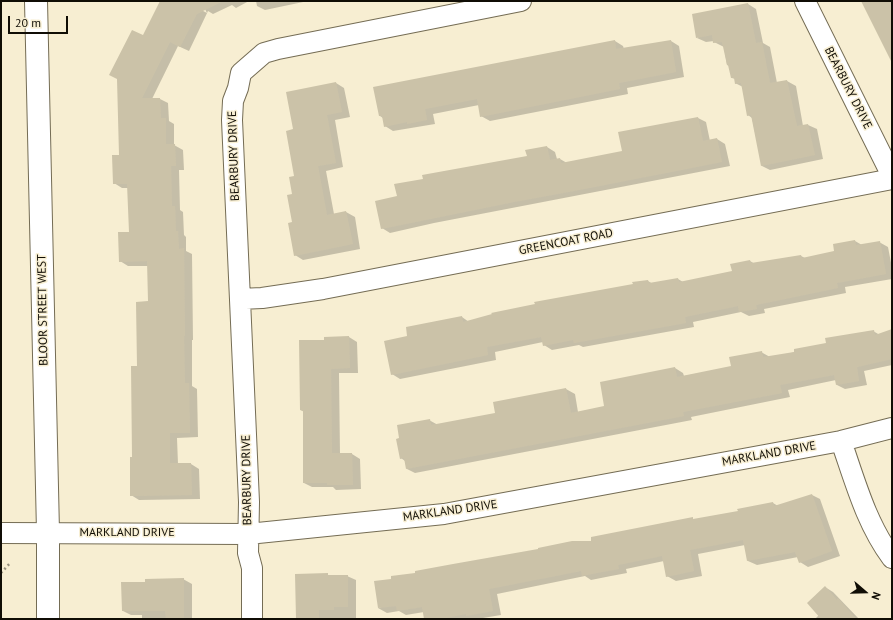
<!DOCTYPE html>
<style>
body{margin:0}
#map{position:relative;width:893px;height:620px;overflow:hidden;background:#f7eed2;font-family:"PT Sans",sans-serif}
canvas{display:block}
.frame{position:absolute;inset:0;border:2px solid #100d05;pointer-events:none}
.north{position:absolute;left:845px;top:572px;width:40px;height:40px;-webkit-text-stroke:3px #f7eed2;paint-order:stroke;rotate:110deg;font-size:11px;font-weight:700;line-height:16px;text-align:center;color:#100d05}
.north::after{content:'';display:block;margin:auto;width:14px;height:18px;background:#100d05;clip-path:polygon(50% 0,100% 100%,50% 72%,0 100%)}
.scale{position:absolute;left:8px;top:16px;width:60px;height:18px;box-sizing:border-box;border:2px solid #100d05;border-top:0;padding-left:5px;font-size:12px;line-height:14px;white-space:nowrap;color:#100d05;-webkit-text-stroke:3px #f7eed2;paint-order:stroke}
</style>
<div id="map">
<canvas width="893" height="620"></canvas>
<div class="frame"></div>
<div class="north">N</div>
<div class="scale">20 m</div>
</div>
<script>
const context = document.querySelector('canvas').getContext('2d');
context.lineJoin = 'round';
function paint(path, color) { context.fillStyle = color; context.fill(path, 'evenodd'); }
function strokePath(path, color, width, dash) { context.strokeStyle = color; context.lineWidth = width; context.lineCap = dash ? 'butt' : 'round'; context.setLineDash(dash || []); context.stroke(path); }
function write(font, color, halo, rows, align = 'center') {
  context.font = font + ' "PT Sans",sans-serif'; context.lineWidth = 3; context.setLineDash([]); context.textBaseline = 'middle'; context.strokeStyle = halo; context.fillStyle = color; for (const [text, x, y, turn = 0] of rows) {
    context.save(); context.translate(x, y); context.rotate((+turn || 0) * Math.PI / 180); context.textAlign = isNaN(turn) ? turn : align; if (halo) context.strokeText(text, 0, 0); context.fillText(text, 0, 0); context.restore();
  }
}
paint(new Path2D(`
 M161 1H184L207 13 201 1H249L236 8 232 5 213 14 208 11 189 51 178 46 152 99H160L168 103 169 121 174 124V145L183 150 184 170H179L180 210 183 212 184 235 186 237V251L192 254 193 340H192V386L197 389 198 437 177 438 178 464H191L199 469 200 499 139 500 131 495 138 367 149 302 148 266H128L120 261 130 233 129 188H122L114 183 120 156 143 37Z
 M256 1H308L265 10 257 6Z
 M748 4 756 9 763 43 770 47 777 83 787 81 796 86 803 126 808 125 817 129 823 159 770 170 762 166 752 118 748 115 743 87 735 83V79L732 78 729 66 727 65 724 47 714 42V41L706 42 697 38Z
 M615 41 623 46 624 49 671 41 679 46 684 77 627 88 628 94 490 121 481 116 479 105 433 114 435 124 393 131 385 126 383 118 380 116 374 88Z
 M336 83 344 88 350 117 335 120 343 167 326 171 334 214 346 212 355 217 360 249 303 260 295 255 293 195 296 176 294 130Z
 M698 118 706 122 710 141 717 139 725 144 730 166 434 223 390 233 382 228 398 197 528 157 547 147 555 152 557 159H560L567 163 623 152Z
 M855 241 862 245 879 242 888 247 892 268V279L845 287 846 293 764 309 765 313 749 316 741 312 693 322 694 327 583 347 579 345 552 350 544 345 543 342 495 352 496 360 400 379 392 374 408 337 462 317 469 322 634 285 648 281 653 284 678 279 683 282 733 272 750 261 755 264 801 256 805 258 835 252Z
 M892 330V365L864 371 867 385 845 389 837 385 836 380 788 390 790 397 691 417 692 420 415 473 407 469 405 461 401 458 429 420 438 425 497 414 494 403 566 389 575 394 578 412 605 407 675 368 683 373 684 376 732 367 761 352 770 357 796 352 873 331 880 335Z
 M349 337 357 342 358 373H339L340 454H352L360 459 361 489 336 490 333 487H312L304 483V412L301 410 325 341V338Z
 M812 495 820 499 840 556 808 567 800 562 798 557 757 565 748 561 745 545 698 554 702 576 676 581 667 576 664 561 626 569 627 573 611 576 591 580 585 576 497 594 501 615 477 619H425L424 612 406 615 399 611 387 613 378 608 593 542 693 519 695 520 739 512 773 503 778 506Z
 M347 576 356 580V619H297Z
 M183 579 192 584V618L193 619H142V615H131L123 611 146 583Z
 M825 587 833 592 859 619H815L819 615Z`), '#0003');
paint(new Path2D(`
 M160 1H223L197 14 180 47 170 42 142 98H160L161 118H166V144H175L176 166H171L172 206H175L176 231H178L179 249 184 248 185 336H184L185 383H189L190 433H170V463H191L192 495 130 496V457H132L131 366H137L136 302 148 301 147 261 119 262 118 232H129L127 184H113L112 155H119L117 79 109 75 132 30 143 35Z
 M861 1H892V63Z
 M748 3 756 43 762 42 770 83 787 80 797 126 808 124 815 155 761 166 751 115 747 116 741 83 735 84 734 78H731L728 65H727L722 42 713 43 712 35 696 38 692 14Z
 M615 40 616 49 671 40 676 72 619 83 620 89 480 117 477 99 425 109 427 120 407 124V122L384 127 382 116H379L373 87Z
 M336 82 342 112 327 115 336 163 318 166 327 215 346 211 353 244 294 256 288 223 292 222 287 195 292 194 289 177 294 176 286 131 293 129 286 92Z
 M698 117 703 141 717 138 722 162 579 190 514 202 381 229 375 201 397 196 394 184 423 179 422 175 527 156 525 150 547 146 550 160 560 158 561 163 622 151 618 132Z
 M855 240 856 245 880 241 886 274 837 283 838 288 756 305 757 309 739 312 738 306 685 317 686 323 574 343 573 340 543 346 541 337 487 347 488 355 391 375 384 341 407 336 406 327 462 316 463 322 492 314 491 313 535 304 534 302 633 284 632 282 648 280 649 283 678 278 679 282 732 271 730 264 750 260 751 263 801 255 802 258 834 251 833 244Z
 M892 329V359L857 367 859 381 836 385 834 375 780 385 782 393 683 412 684 416 406 469 404 458 400 459 396 439 399 438 397 425 430 419 431 425 495 413 493 402 566 388 571 413 604 406 600 382 675 367 677 377 731 366 729 357 762 351 763 357 794 352V349L826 343 825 338 874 330 875 335Z
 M349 336 350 368 331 369 332 453H352L353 485H327V483H303V411L300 410 299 340H324V337Z
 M812 494 832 551 799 563 795 552 747 561 743 540 690 550 694 571 666 577 662 556 618 565 619 569 602 572 582 576 581 571 489 589 493 611 466 616V614L441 619H424L422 607 397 611 396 606 378 608 374 581 391 579V576L415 573V571L453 564 538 549V548L572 541H591V537L693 517V519L738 511 737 509 773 502 774 506Z
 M328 573V575H348V607H334V610H319V619H296L295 574Z
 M184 578V619H166L165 611H122L121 582H145V579Z
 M825 586 837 600 838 598 856 619H821L807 603Z`), '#cbc2a8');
const minor = new Path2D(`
 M805 1 892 176
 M240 299 262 298 323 289 892 179
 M841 441C855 481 866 523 892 558
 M1 533 248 534 444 514 841 441 892 428
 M252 619V568L248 553 249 502 232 120 233 101 238 88 241 73 264 53 278 49 521 1`);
const major = new Path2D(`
 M36 1 48 532V619`);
strokePath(minor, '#746c54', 22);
strokePath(major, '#746c54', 24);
strokePath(new Path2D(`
 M1 573 11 562`), '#97917d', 2.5, [2, 3]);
strokePath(minor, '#fff', 20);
strokePath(major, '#fff', 22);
write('12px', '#100d05', '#f7eed2', [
 ["BEARBURY DRIVE",848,88,63],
 ["BEARBURY DRIVE",234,156,-92],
 ["GREENCOAT ROAD",566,242,-11],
 ["BLOOR STREET WEST",43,310,-91],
 ["MARKLAND DRIVE",769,454,-10],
 ["BEARBURY DRIVE",247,480,-91],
 ["MARKLAND DRIVE",450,511,-8],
 ["MARKLAND DRIVE",127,533]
]);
</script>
